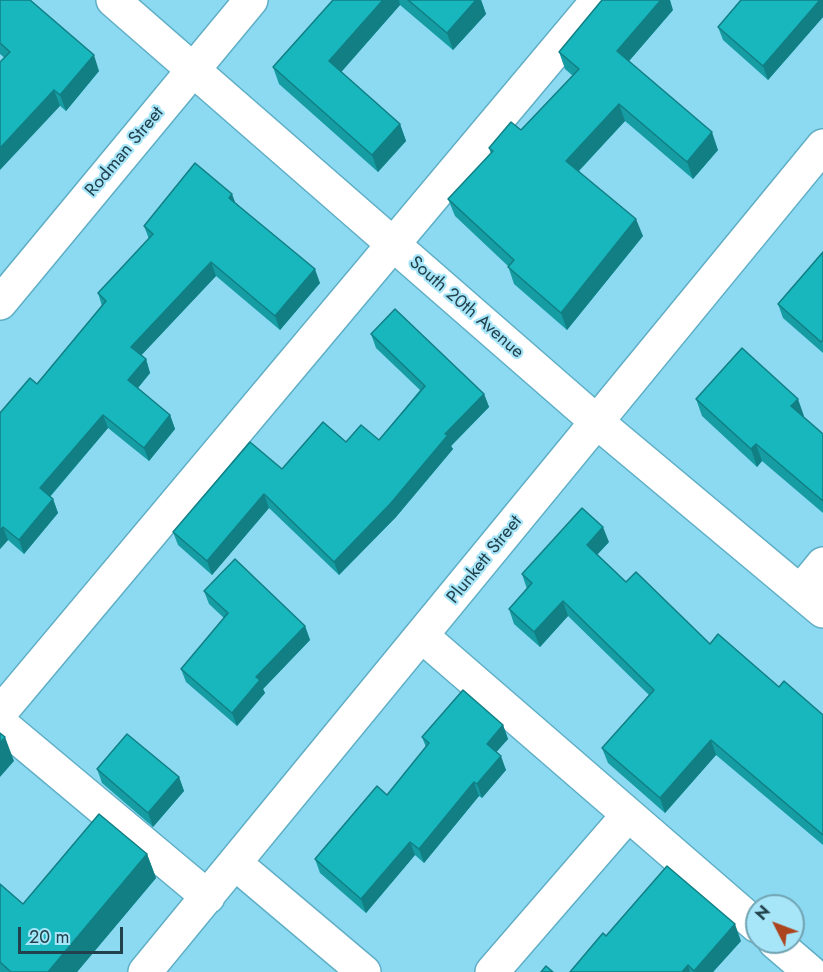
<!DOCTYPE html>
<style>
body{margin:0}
#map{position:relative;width:823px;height:972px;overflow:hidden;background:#8bdaf2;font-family:Jost,sans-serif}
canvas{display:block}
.north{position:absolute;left:745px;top:894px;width:60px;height:60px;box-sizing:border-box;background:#a7e5f8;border:2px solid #71a4b3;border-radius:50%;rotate:312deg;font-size:16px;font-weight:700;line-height:24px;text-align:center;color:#21424c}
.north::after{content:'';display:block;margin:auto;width:21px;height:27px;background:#ac451e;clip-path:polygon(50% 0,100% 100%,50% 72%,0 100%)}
.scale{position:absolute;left:18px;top:927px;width:105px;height:27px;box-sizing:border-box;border:3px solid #21424c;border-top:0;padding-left:8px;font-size:18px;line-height:21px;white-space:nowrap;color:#21424c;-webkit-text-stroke:4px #a7e5f8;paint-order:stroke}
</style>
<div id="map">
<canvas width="823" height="972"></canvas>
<div class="north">N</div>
<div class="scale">20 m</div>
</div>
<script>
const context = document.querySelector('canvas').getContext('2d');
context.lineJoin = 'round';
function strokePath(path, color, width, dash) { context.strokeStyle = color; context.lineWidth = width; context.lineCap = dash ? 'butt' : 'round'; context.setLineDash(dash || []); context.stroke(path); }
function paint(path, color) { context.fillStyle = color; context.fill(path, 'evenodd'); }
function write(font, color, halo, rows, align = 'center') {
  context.font = font + ' Jost,sans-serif'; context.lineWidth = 4.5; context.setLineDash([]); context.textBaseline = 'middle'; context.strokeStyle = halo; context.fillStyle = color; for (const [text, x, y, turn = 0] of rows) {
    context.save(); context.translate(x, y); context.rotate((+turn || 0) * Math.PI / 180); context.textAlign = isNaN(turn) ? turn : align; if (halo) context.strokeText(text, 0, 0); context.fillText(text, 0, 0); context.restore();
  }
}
const minor = new Path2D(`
 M113 0 597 422 823 611
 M0 303 251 0
 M800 592 823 564
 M422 636 757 926
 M0 713 598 0
 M0 723 208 897
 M236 864 364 972
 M775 942 810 972
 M145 972 823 146
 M492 972 628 815`);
strokePath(minor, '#5faec5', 36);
strokePath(minor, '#fff', 33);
paint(new Path2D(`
 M0 0 99 71 66 111 0 54Z
 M333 0H481L486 14 453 50 400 5 341 72 400 124 406 141 378 172 279 84 273 67Z
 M823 0V17L768 80 723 40 718 27Z
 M673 10 629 61 718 150 693 179 625 121 579 171 643 236 567 330 514 284 508 266 455 216 448 199 491 154 489 148 521 130 573 76 565 69 559 52Z
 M236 203 320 283 280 330 216 276 141 355 146 359 150 373 138 388 170 415 175 429 149 461 108 428 50 497 53 499 58 513 24 554 8 540 0 549V413L37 384 102 306 98 293 149 239 144 226Z
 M823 252V353L783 318 778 304Z
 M371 334 484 394 489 407 451 446 453 449 396 517 339 575 269 508 212 575 178 545 173 532 282 469 346 442 379 440 420 390 376 348Z
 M696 399 804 416 803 417 823 434V513L762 461 757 467 702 416Z
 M609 542 597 555 626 582 710 644 823 715V845L716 755 665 813 608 763 602 748 649 695 568 616 540 647 514 624 509 609 527 589 522 574Z
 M204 591 305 626 310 640 263 689 265 693 237 726 186 682 181 669 224 618 209 604Z
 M503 725 508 739 496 752 506 770 482 798 479 796 424 863 415 855 366 913 320 873 315 859 387 795 426 747 422 737Z
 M97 769 179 777 184 791 153 827 102 783Z
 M147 854 156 878 77 972H0V884L23 904Z
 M606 936 741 941 713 972H570Z`), '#159da3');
paint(new Path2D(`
 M383 0H399L400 5 336 78 329 61Z
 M476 0H481L486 14 453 50 447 33Z
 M661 0H670L673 10 623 68 617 51Z
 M820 0H823V17L768 80 763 66Z
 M94 55 99 71 66 111 60 95Z
 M54 90 60 106 0 170V148Z
 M619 104 625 121 572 178 566 161Z
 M400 124 406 141 378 172 372 155Z
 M712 132 718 150 693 179 687 162Z
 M232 194 237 207 229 198Z
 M636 219 643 236 567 330 561 313Z
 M211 262 216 276 136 361 131 347Z
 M315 269 320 283 280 330 275 316Z
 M146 359 150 373 133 394 128 380Z
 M484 394 489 407 451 446 453 449 396 517 339 575 334 562 445 434Z
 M798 399 804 416 797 424 791 406Z
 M103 415 108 428 45 502 40 488Z
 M170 415 175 429 149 461 144 448Z
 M756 444 762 461 757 467 751 449Z
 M264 494 269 508 212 575 207 561Z
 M53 499 58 513 24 554 19 540Z
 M3 527 8 540 0 549V530Z
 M603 527 609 542 592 560 587 545Z
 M563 601 568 616 540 647 534 632Z
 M305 626 310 640 263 689 265 693 237 726 232 713 256 677Z
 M503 725 508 739 492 757 487 744Z
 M5 737 14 761 0 777V743Z
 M711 740 716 755 665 813 660 798Z
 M501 756 506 770 482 798 477 784Z
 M179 777 184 791 153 827 148 813Z
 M474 782 479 796 424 863 419 849Z
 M410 842 415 855 366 913 361 899Z
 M147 854 156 878 77 972H48Z
 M735 924 741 941 713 972H695L694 971Z
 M688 965 690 972H682Z`), '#117f84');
const building = new Path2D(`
 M0 0H30L94 55 60 95 54 90 0 148V62L10 52 0 43Z
 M333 0H383L329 61 400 124 372 155 273 67Z
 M408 0H476L447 33Z
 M602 0H661L617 51 712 132 687 162 619 104 566 161 636 219 561 313 508 267 514 260 448 199 493 151 489 148 511 122 521 130 579 69 559 52Z
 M741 0H820L763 66 718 27Z
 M195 163 232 194 229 198 315 269 275 316 211 262 131 347 146 359 128 380 170 415 144 448 103 415 40 488 53 499 19 540 3 527 0 530V413L30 378 37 384 106 301 98 293 153 234 144 226Z
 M823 252V340L821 342 778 304Z
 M395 309 484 394 445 434 448 435 391 503 334 562 264 494 207 561 173 532 250 442 282 469 323 422 346 442 361 425 379 440 425 386 371 334Z
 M742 348 798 399 791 406 823 434V501L756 444 751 449 696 399Z
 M582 508 603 527 587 545 626 582 636 572 710 644 718 634 779 687 784 681 823 715V835L711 740 660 798 602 748 654 690 563 601 534 632 509 609 532 583 522 574Z
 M235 559 305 626 256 677 260 680 232 713 181 669 228 613 204 591Z
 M463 690 503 725 487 744 501 756 477 784 474 782 419 849 410 842 361 899 315 859 377 786 387 795 429 743 422 737Z
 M0 733 5 737 0 743Z
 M127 734 179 777 148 813 97 769Z
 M99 814 147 854 48 972H11L0 962V884L23 904Z
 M667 866 735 924 694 971 688 965 682 972H570L603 933 606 936Z
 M546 966 553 972H541Z`);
paint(building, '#18b6bd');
strokePath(building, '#117f84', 1.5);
write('18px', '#21424c', '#a7e5f8', [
 ["Rodman Street",125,152,-50],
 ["South 20th Avenue",466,308,41],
 ["Plunkett Street",485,560,-51]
]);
</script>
